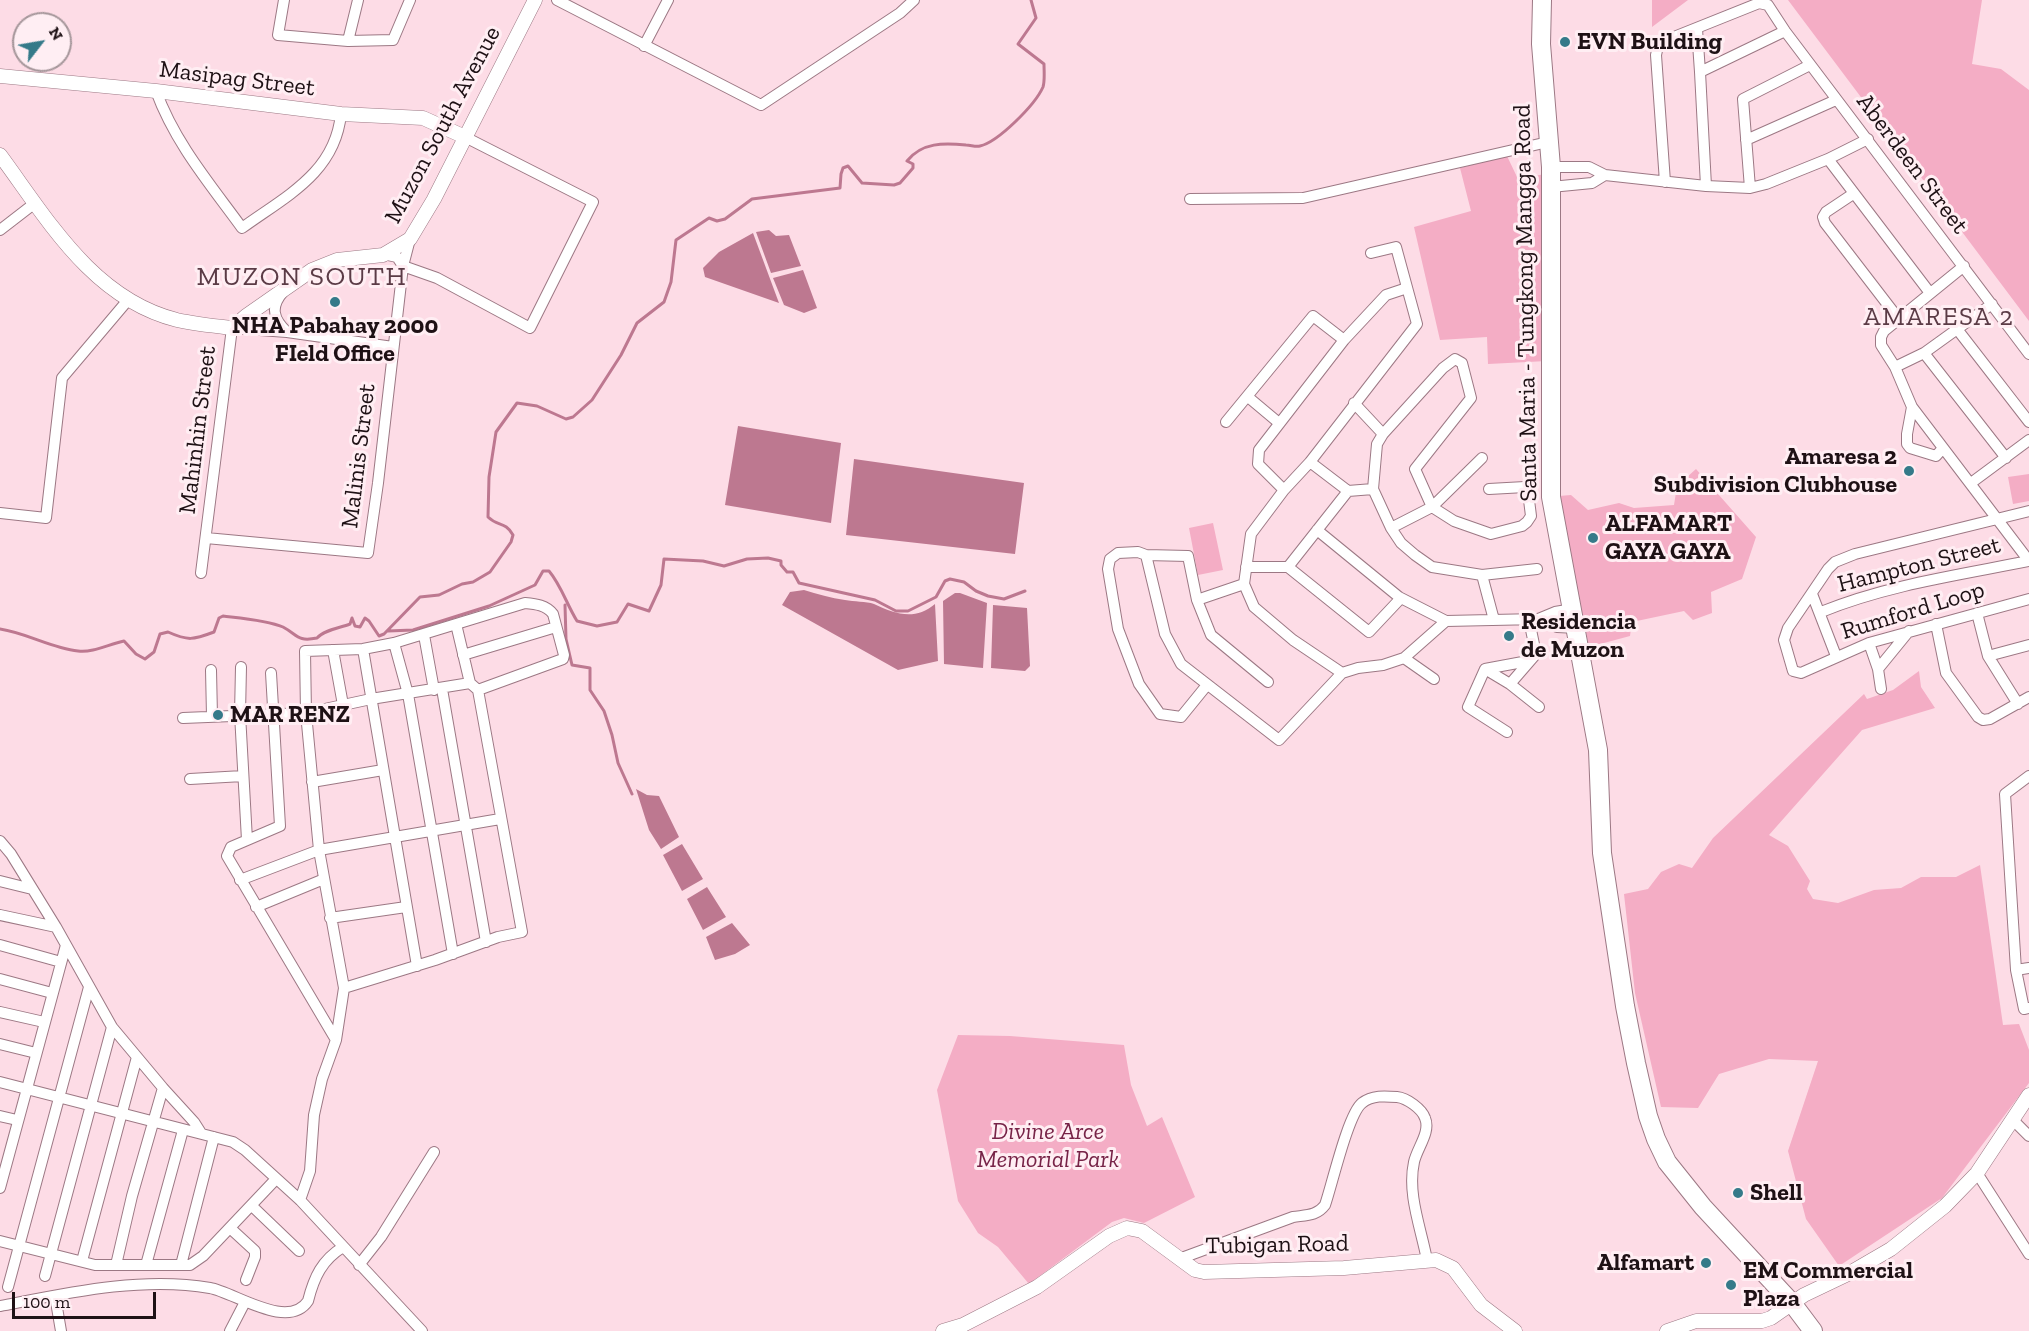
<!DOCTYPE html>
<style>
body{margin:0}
#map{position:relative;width:2029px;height:1331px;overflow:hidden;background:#fddce6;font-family:"Zilla Slab",serif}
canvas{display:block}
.north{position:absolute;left:12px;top:12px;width:60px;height:60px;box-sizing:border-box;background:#ffeef3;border:2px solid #a5969a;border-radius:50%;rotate:59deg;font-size:16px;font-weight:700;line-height:24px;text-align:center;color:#1e1115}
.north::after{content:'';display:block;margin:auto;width:21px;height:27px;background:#357a89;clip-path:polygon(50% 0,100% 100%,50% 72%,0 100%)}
.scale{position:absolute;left:12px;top:1292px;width:144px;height:27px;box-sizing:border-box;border:3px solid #1e1115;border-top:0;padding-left:8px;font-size:18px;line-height:21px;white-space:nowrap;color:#1e1115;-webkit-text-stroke:4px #ffeef3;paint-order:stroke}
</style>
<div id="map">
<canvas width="2029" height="1331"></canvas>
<div class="north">N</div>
<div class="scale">100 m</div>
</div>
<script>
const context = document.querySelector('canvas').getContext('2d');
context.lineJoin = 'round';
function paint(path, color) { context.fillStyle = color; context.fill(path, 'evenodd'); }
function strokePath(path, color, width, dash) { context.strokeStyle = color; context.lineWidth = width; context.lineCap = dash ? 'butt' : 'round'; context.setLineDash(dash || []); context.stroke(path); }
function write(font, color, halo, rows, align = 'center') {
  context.font = font + ' "Zilla Slab",serif'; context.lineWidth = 6; context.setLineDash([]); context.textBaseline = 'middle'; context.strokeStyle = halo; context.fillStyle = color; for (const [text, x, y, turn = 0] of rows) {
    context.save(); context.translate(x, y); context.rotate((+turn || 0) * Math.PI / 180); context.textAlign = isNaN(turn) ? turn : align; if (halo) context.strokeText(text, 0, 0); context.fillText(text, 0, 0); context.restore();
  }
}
paint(new Path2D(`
 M1652 0H1688L1652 27Z
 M1788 0H1982L1972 64 2001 69 2029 90V321Z
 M1507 156 1518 179 1545 174 1547 361 1488 364 1487 337 1440 340 1414 227 1471 211 1460 168Z
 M1696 469 1756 537 1742 579 1711 592 1712 613 1693 620 1684 611 1632 622 1630 636 1589 647 1559 496 1571 495 1588 510 1619 503 1634 508 1674 505 1677 486Z
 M2029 474V501L2013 504 2008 477Z
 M1213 523 1223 570 1198 575 1189 528Z
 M1919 671 1921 687 1935 708 1862 730 1769 835 1788 846 1810 881 1807 889 1813 899 1838 903 1874 890 1901 888 1921 877H1956L1980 865 2003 1025 2019 1024 2029 1050V1083L1942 1198 1839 1266 1806 1219 1788 1151 1818 1061 1769 1059 1719 1074 1698 1108 1661 1107 1635 993 1624 894 1648 889 1661 872 1679 864 1692 868 1713 838 1864 694 1867 699 1893 690Z
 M958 1035 1010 1036 1124 1045 1131 1085 1147 1126 1162 1117 1195 1197 1144 1223 1124 1218 1112 1222 1029 1284 998 1247 978 1233 958 1201 937 1090Z`), '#f4adc5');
paint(new Path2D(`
 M769 230 776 236 789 235 801 266 771 273 756 232Z
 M753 233 779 303 705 277 703 268 719 252Z
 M803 270 817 308 804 313 784 305 773 278Z
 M738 426 841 443 831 523 725 505Z
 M854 459 1024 483 1015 554 846 535Z
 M804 590C817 594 831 598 845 600 854 602 866 601 874 604 895 614 915 621 935 604L938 661 898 670 782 605 790 592Z
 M955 593H960L987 603 983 668 944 664 943 601Z
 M993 605 1027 608 1030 666 1025 671 991 668Z
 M636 789 647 795 659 796 679 837 661 849 649 830Z
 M682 844 703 879 682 891 663 855Z
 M707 887 726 917 703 930 687 899Z
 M732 923 750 945 735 954 715 960 706 937Z`), '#bd7890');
strokePath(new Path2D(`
 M565 605 566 639 572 665 590 668V690L604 711 612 735 618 763 632 794
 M0 629C27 633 51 648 78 651 93 653 109 644 124 641L136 654 145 659 154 652 160 634 168 632C188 641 193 640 214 632L219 618 223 616C240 618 267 620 283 627 298 635 297 642 317 638 324 630 340 628 350 624L352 618 355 626 360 627 365 618 369 621 379 636 384 634 420 597 439 595 462 584 473 582 490 572 511 542 513 535C505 521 498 527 488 517L489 477 496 432 517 403 537 406 566 419 573 417 592 400 621 355 637 323 664 302 671 282 676 240 709 218 717 221 725 219 752 199 840 188 841 174 843 168 848 166 862 183 894 185 900 183 913 168V164L907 161C922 142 944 143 966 145 971 145 975 147 980 146 998 142 1035 105 1043 87 1045 81 1044 71 1044 64L1018 44 1036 18 1031 0
 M388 631 413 630 489 606 535 585 543 571H549C561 585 567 605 577 621L597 626 617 622 628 604 649 611 661 585 664 559 703 561 724 566 747 559 768 558 781 561V565L787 572H793L799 583 875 600 896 611H908L936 597 945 581 950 579 964 582 976 591 988 596 1004 599 1025 591`), '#bd7890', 3);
const minor = new Path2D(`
 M284 0 278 35 348 41 393 40 410 0
 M557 0 761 105 900 13 914 0
 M1697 29 1700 72
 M348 41 358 0
 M644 46 668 0
 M156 91C175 143 210 184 242 228 286 196 335 173 341 114
 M1746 140 1836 100
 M1828 159 1930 293
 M1551 167H1589L1605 175 1706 186 1750 188 1766 184 1828 159 1868 139
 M1665 182 1656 55 1658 46 1664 41 1759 3 1768 5 1785 31 2029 354
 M1706 186 1700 72 1785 31
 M1551 187 1592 183 1605 175
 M1750 188 1743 99 1810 65
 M1853 194 1826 212 1823 217 1825 223 1898 318
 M1190 199 1303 198 1548 142
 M0 230 35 203
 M383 254 397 257 403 266 437 278 530 328 593 202 465 137
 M1964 266 1884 331 1881 337V345L1895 367 1912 407 2029 561
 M283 292C270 307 273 319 287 332
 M1957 329 2029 422
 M1924 353 2006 458
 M1895 367 1924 353 1992 304
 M1248 397 1279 423
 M1354 403 1383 434
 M1912 407 1907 434V444L1910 448 1936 456 1943 448
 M1226 422 1313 316 1344 340
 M1971 483 2029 440
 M1489 489 1525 487 1528 492 1531 516 1527 522 1522 526 1491 534 1454 521 1432 507 1415 469 1471 398 1462 363 1455 359 1443 368 1383 434 1377 444 1373 489 1391 528 1401 543 1415 555 1432 567 1482 575 1537 569
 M1284 490 1258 464 1259 450 1344 340 1386 295 1407 288
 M1348 491 1373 489
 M2029 511 1855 554 1835 562 1828 569 1788 628 1784 640 1793 671 1801 673 1869 643 2029 599
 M0 513 46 518 62 378 128 300
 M1391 528 1432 507 1482 458
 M1317 530 1399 597 1446 621
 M206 538 368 553 378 483 403 266 410 239
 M1146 555 1165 634 1181 664 1279 740 1342 673 1358 668 1383 665 1404 658 1446 621 1538 619 1555 612 1573 609
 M1246 567H1288L1348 491 1310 462
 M1288 567 1369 632 1401 598
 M201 573 232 328 287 332 393 347
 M1482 575 1494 620
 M1812 594 1836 656
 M1197 600 1244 584
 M1821 612C1887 585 1959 575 2029 561
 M1977 613 1988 656 2018 704
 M1538 619 1557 627 1577 628
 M1936 624 1946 673 1978 717 1983 720 1990 719 2029 697
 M424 635 434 690
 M394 643 408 694 453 954
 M1869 643 1878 669 1881 689
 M363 649 417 966
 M333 650 343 705
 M463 655 556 627
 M1988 656 2029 645
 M1404 658 1434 679
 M241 667 240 714 247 840
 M1485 669 1510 684 1539 707
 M1878 669 1909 631
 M211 670 212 716
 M271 673 280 826 231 847 227 856 336 1040
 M1342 673 1293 640 1254 607 1244 584 1251 534 1284 490 1310 462 1417 324 1396 247 1371 253
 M1510 684 1536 654 1529 620
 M1207 685 1181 717 1160 714 1139 684 1118 629 1108 569 1110 559 1118 553 1138 552 1146 555 1188 556 1197 600 1211 635 1268 682
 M442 689 486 942
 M183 718 306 713 371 699 470 683
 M1507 732 1468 707 1485 669 1528 661
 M2029 776 2005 794 2016 970 2024 1009 2029 1008
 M190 779 243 776
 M312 782 383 770
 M0 841 11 854 56 927 112 1027 163 1088 194 1122 201 1133
 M240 880 319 850 500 819
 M0 881 32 889
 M256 907 324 879
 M0 915 56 927
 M330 918 406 907
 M0 945 61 962
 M2016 970 2029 968
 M0 979 52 993
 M344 988 435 960 498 937 522 932 478 690 470 683 456 624
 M0 1012 44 1022
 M0 1044 36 1053
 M0 1082 233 1142 245 1150 300 1200 422 1331
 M0 1116 17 1120
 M2012 1119 2029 1136
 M1977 1173 2029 1254
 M0 1188 66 945
 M300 1200 310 1171 314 1115 322 1079 336 1040 344 988 319 850 306 713 305 651 363 649 394 643 525 603C536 604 546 605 553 614L564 655 563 659 478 690
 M252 1206 299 1251
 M230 1228 255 1251V1257L246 1280
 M0 1241 95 1265H190L203 1256 276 1179
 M1179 1259 1293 1217C1306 1215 1317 1216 1325 1205 1332 1185 1348 1114 1362 1103 1372 1095 1385 1096 1397 1097 1407 1098 1422 1109 1425 1118 1431 1132 1417 1148 1414 1162 1407 1194 1421 1228 1427 1260
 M82 1261 137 1057
 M116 1265 132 1196 163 1088
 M146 1265 183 1130
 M181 1265 214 1137
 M359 1265 381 1237 434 1152
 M45 1276 112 1027
 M8 1287 89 987
 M55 1296 61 1331
 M0 1306C67 1293 142 1276 210 1288 234 1292 288 1331 308 1301 314 1277 322 1260 343 1247
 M230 1331 245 1302`);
const tertiary = new Path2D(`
 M0 76 156 91 341 114 423 118 465 137
 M0 155C48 220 93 299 177 320 195 324 214 326 232 328L246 316 312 270 337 260 383 255 410 239 434 199 535 0
 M943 1331 963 1325 1037 1287 1109 1236 1127 1228 1142 1231 1195 1270 1204 1272 1344 1268 1436 1260 1453 1268 1481 1305 1515 1331
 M1667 1331 1696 1321H1762L1771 1318 1804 1295 1848 1274 1891 1249 1945 1206 1977 1173 2029 1095`);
const primary = new Path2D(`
 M1542 0 1541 44 1551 167V497L1598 750 1602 853 1625 1006 1636 1063 1648 1116 1656 1139 1667 1162 1703 1207 1792 1303 1813 1331`);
strokePath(minor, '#9c7884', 12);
strokePath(tertiary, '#9c7884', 15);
strokePath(primary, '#9c7884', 20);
strokePath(minor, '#fff', 10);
strokePath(tertiary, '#fff', 14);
strokePath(primary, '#fff', 18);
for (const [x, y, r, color] of [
 [1565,42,6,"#357a89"],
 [335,302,6,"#357a89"],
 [1909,471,6,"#357a89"],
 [1593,538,6,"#357a89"],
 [1509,636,6,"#357a89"],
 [218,715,6,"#357a89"],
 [1738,1193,6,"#357a89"],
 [1706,1263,6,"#357a89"],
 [1731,1285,6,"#357a89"]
]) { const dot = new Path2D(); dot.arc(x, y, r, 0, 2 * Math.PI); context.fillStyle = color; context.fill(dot); strokePath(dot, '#ffeef3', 2); }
write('bold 24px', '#1e1115', '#ffeef3', [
 ["EVN Building",1577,42],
 ["NHA Pabahay 2000",335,326,"center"],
 ["FIeld Office",335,354,"center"],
 ["Amaresa 2",1897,457,"right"],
 ["Subdivision Clubhouse",1897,485,"right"],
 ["ALFAMART",1605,524],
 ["GAYA GAYA",1605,552],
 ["Residencia",1521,622],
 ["de Muzon",1521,650],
 ["MAR RENZ",230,715],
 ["Shell",1750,1193],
 ["Alfamart",1694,1263,"right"],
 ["EM Commercial",1743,1271],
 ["Plaza",1743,1299]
], 'left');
write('24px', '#1e1115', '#ffeef3', [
 ["Masipag Street",237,79,7],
 ["Muzon South Avenue",443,125,-62],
 ["Aberdeen Street",1912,164,53],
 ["Santa Maria - Tungkong Mangga Road",1526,303,-91],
 ["Mahinhin Street",198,430,-83],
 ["Malinis Street",359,456,-83],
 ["Hampton Street",1919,565,-14],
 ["Rumford Loop",1913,611,-17],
 ["Tubigan Road",1277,1245,-1]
]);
write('italic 24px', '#772347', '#ffeef3', [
 ["Divine Arce",1048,1132],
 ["Memorial Park",1048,1160]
]);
context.letterSpacing = '1.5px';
write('26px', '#5b3b46', '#ffeef3', [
 ["AMARESA 2",1939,318]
]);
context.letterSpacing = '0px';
context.letterSpacing = '1.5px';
write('27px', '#5b3b46', '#ffeef3', [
 ["MUZON SOUTH",302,277]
]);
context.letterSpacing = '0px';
</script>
